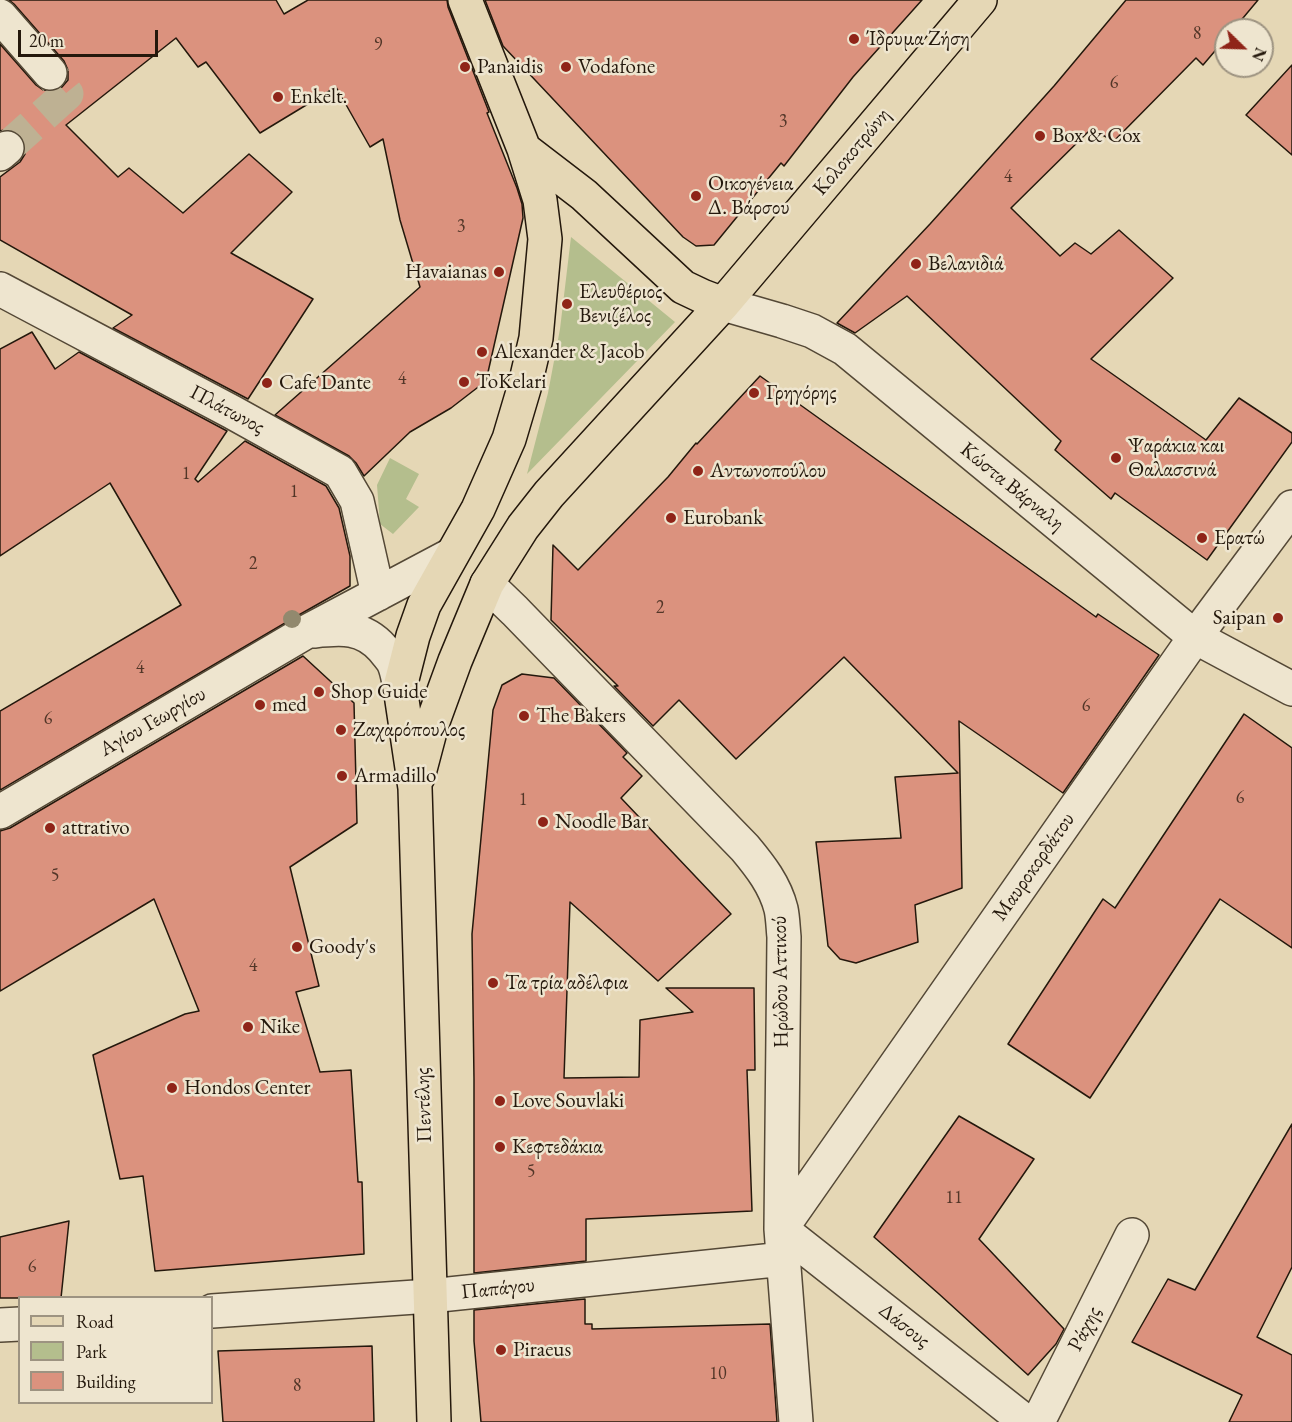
<!DOCTYPE html>
<meta charset="utf-8">
<style>
body{margin:0}
#map{position:relative;width:1292px;height:1422px;overflow:hidden;background:#e5d7b5;font-family:"EB Garamond",serif}
canvas{display:block}
.legend{position:absolute;left:18px;top:1296px;width:195px;height:108px;box-sizing:border-box;background:#eee5cf;border:2px solid #9d9381;margin:0;padding:8px 10px;list-style:none;font-size:18px;color:#24180c}
.legend li{display:flex;align-items:center;gap:12px;height:30px}
.legend b{width:30px;border:2px solid #9d9381}
.north{position:absolute;left:1214px;top:18px;width:60px;height:60px;box-sizing:border-box;background:#eee5cf;border:2px solid #9d9381;border-radius:50%;rotate:113deg;font-size:16px;font-weight:700;line-height:24px;text-align:center;color:#24180c}
.north::after{content:'';display:block;margin:auto;width:21px;height:27px;background:#8f2418;clip-path:polygon(50% 0,100% 100%,50% 72%,0 100%)}
.scale{position:absolute;left:18px;top:30px;width:140px;height:27px;box-sizing:border-box;border:3px solid #24180c;border-top:0;padding-left:8px;font-size:18px;line-height:21px;white-space:nowrap;color:#24180c;-webkit-text-stroke:4px #eee5cf;paint-order:stroke}
</style>
<div id="map">
<canvas width="1292" height="1422"></canvas>
<ul class="legend">
<li><b style="height:8px;background:#e5d7b5"></b>Road</li>
<li><b style="height:16px;background:#b4be8d"></b>Park</li>
<li><b style="height:16px;background:#db927e"></b>Building</li>
</ul>
<div class="north">N</div>
<div class="scale">20 m</div>
</div>
<script>
const context = document.querySelector('canvas').getContext('2d');
context.lineJoin = 'round';
function paint(path, color) { context.fillStyle = color; context.fill(path, 'evenodd'); }
function strokePath(path, color, width, dash) { context.strokeStyle = color; context.lineWidth = width; context.lineCap = dash ? 'butt' : 'round'; context.setLineDash(dash || []); context.stroke(path); }
function write(font, color, halo, rows, align = 'center') {
  context.font = font + ' "EB Garamond",serif'; context.lineWidth = 5; context.setLineDash([]); context.textBaseline = 'middle'; context.strokeStyle = halo; context.fillStyle = color; for (const [text, x, y, turn = 0] of rows) {
    context.save(); context.translate(x, y); context.rotate((+turn || 0) * Math.PI / 180); context.textAlign = isNaN(turn) ? turn : align; if (halo) context.strokeText(text, 0, 0); context.fillText(text, 0, 0); context.restore();
  }
}
paint(new Path2D(`
 M571 237 675 322 527 474 548 393 560 329Z
 M390 458 419 474 406 499 419 507 393 534 380 524 377 485Z`), '#b4be8d');
const building = new Path2D(`
 M9 0H276L284 14 308 0H447L448 7 489 112 487 113 517 188 522 204 523 218 486 381 451 408 410 432 364 476 356 463 349 456 275 415 420 287 400 220 383 139 370 147 336 87 260 133 206 62 198 67 176 38 66 125 118 177 129 168 183 213 249 154 292 192 231 253 313 299 248 399 113 328 132 315 0 240V177L20 162 25 154V145L22 136 14 131 4 130 0 131V44L36 85 43 90 53 91 62 87 68 80V70L64 61 14 4Z
 M485 0H922L853 77 784 166 781 163 714 245 696 246 683 237 503 46Z
 M1126 0H1258L1233 30H1226V38L1203 65 1196 58 1114 141 1091 129 1011 208 1060 256 1075 243 1091 254 1119 230 1173 278 1091 359 1206 440 1239 398 1292 433V442L1207 560 1115 493 1111 499 1055 450 1061 441 907 296 855 333 837 323 930 224 1054 86Z
 M1292 65V155L1246 115Z
 M32 332 55 369 79 352 227 431 195 479 198 482 245 441 326 486 339 508 350 556V586L297 616 0 790V711L181 605 110 483 0 556V349Z
 M760 376 1096 617 1098 614 1159 655 1063 793 959 721 962 888 915 905 918 942 856 963 840 959 828 946 816 842 901 838 895 777 958 773 844 657 736 759 679 700 653 726 614 686H618L551 620 553 545 578 570 668 477 696 443 697 444Z
 M303 656 354 703 357 823 290 867 319 986 296 992 320 1072 351 1070 358 1182H362L364 1254 155 1271 143 1176 120 1179 93 1055 185 1014 199 1011 154 899 0 991V831L10 828Z
 M522 674 554 678 627 753 623 757 642 776 621 798 731 914 658 981 570 902 564 1078 639 1077 640 1020 693 1012 666 988H754L755 1070H747L752 1211 586 1219V1261L474 1273V1079L472 934 493 710 502 685Z
 M1244 714 1292 748V948L1220 899 1090 1098 1008 1044 1103 899 1115 908Z
 M959 1116 1034 1159 979 1239 1064 1329 1056 1344 1028 1375 939 1294 874 1237Z
 M1292 1124V1267L1257 1337 1292 1355V1422H1229L1242 1395 1132 1342 1168 1279 1195 1290Z
 M69 1221 61 1298H0V1237Z
 M585 1299V1324H592V1329L770 1324 777 1422H481L474 1341V1310Z
 M372 1346 374 1422H223L218 1351Z`);
paint(building, '#db927e');
strokePath(building, '#24180c', 1.5);
strokePath(new Path2D(`
 M7 148 67 94 50 73`), '#beb193', 33, [33, 16]);
const minor = new Path2D(`
 M0 16 50 73
 M0 154 7 148
 M0 289 232 412 340 472 357 501 378 594
 M723 304 782 321 812 331 845 349 1195 637 1292 689
 M487 584 515 611 745 848C760 866 775 885 781 909 783 918 783 928 784 937L781 1229 796 1422
 M314 631C341 628 363 626 383 649 387 654 392 659 394 664 397 671 398 679 400 687
 M0 812 306 632 451 555
 M781 1229 1195 637 1292 507
 M781 1229 1026 1422
 M212 1311 430 1296 784 1259
 M0 1325 20 1324
 M1038 1422 1132 1235`);
const major = new Path2D(`
 M524 149 584 195 683 287 702 296 723 304
 M418 777 432 724 455 661 487 584 523 527 549 494 723 304 980 0
 M434 1422 415 788 400 687 413 636 424 605 478 509 509 439 525 385 536 338 545 239 540 200 524 149 465 0`);
strokePath(minor, '#544836', 36);
strokePath(major, '#24180c', 36);
strokePath(minor, '#eee5cf', 33);
strokePath(major, '#e5d7b5', 33);
context.fillStyle = '#92896e';
for (const [x, y] of [
 [292,619]
]) { context.beginPath(); context.arc(x, y, 9, 0, 2 * Math.PI); context.fill(); }
for (const [x, y, r, color] of [
 [854,39,6,"#8f2418"],
 [465,67,6,"#8f2418"],
 [566,67,6,"#8f2418"],
 [278,97,6,"#8f2418"],
 [1040,136,6,"#8f2418"],
 [696,196,6,"#8f2418"],
 [916,264,6,"#8f2418"],
 [499,272,6,"#8f2418"],
 [567,304,6,"#8f2418"],
 [482,352,6,"#8f2418"],
 [464,382,6,"#8f2418"],
 [267,383,6,"#8f2418"],
 [754,393,6,"#8f2418"],
 [1116,458,6,"#8f2418"],
 [698,471,6,"#8f2418"],
 [671,518,6,"#8f2418"],
 [1202,538,6,"#8f2418"],
 [1278,618,6,"#8f2418"],
 [319,692,6,"#8f2418"],
 [260,705,6,"#8f2418"],
 [524,716,6,"#8f2418"],
 [341,730,6,"#8f2418"],
 [342,776,6,"#8f2418"],
 [543,822,6,"#8f2418"],
 [50,828,6,"#8f2418"],
 [297,947,6,"#8f2418"],
 [493,983,6,"#8f2418"],
 [248,1027,6,"#8f2418"],
 [172,1088,6,"#8f2418"],
 [500,1101,6,"#8f2418"],
 [500,1147,6,"#8f2418"],
 [501,1350,6,"#8f2418"]
]) { const dot = new Path2D(); dot.arc(x, y, r, 0, 2 * Math.PI); context.fillStyle = color; context.fill(dot); strokePath(dot, '#eee5cf', 2); }
write('18px', '#523628', null, [
 ["8",1197,34],
 ["9",378,45],
 ["6",1114,83],
 ["3",783,122],
 ["4",1008,177],
 ["3",461,227],
 ["4",402,379],
 ["1",186,474],
 ["1",294,492],
 ["2",253,564],
 ["2",660,608],
 ["4",140,668],
 ["6",1086,706],
 ["6",48,719],
 ["6",1240,798],
 ["1",523,800],
 ["5",55,876],
 ["4",253,966],
 ["5",531,1172],
 ["11",954,1198],
 ["6",32,1267],
 ["10",718,1374],
 ["8",297,1386]
]);
write('21px', '#24180c', '#eee5cf', [
 ["Ίδρυμα Ζήση",866,39],
 ["Panaidis",477,67],
 ["Vodafone",578,67],
 ["Enkelt.",290,97],
 ["Box & Cox",1052,136],
 ["Οικογένεια",708,184],
 ["Δ. Βάρσου",708,208],
 ["Βελανιδιά",928,264],
 ["Havaianas",487,272,"right"],
 ["Ελευθέριος",579,292],
 ["Βενιζέλος",579,316],
 ["Alexander & Jacob",494,352],
 ["ToKelari",476,382],
 ["Cafe Dante",279,383],
 ["Γρηγόρης",766,393],
 ["Ψαράκια και",1128,446],
 ["Θαλασσινά",1128,470],
 ["Αντωνοπούλου",710,471],
 ["Eurobank",683,518],
 ["Ερατώ",1214,538],
 ["Saipan",1266,618,"right"],
 ["Shop Guide",331,692],
 ["med",272,705],
 ["The Bakers",536,716],
 ["Ζαχαρόπουλος",353,730],
 ["Armadillo",354,776],
 ["Noodle Bar",555,822],
 ["attrativo",62,828],
 ["Goody's",309,947],
 ["Τα τρία αδέλφια",505,983],
 ["Nike",260,1027],
 ["Hondos Center",184,1088],
 ["Love Souvlaki",512,1101],
 ["Κεφτεδάκια",512,1147],
 ["Piraeus",513,1350]
], 'left');
write('21px', '#24180c', '#eee5cf', [
 ["Κολοκοτρώνη",852,152,-50],
 ["Πλάτωνος",227,410,28],
 ["Κώστα Βάρναλη",1012,487,39],
 ["Αγίου Γεωργίου",153,722,-30],
 ["Μαυροκορδάτου",1034,867,-55],
 ["Ηρώδου Αττικού",781,982,-91],
 ["Πεντέλης",424,1105,-92],
 ["Παπάγου",498,1289,-6],
 ["Δάσους",904,1326,38],
 ["Ράχης",1085,1329,-63]
]);
</script>
